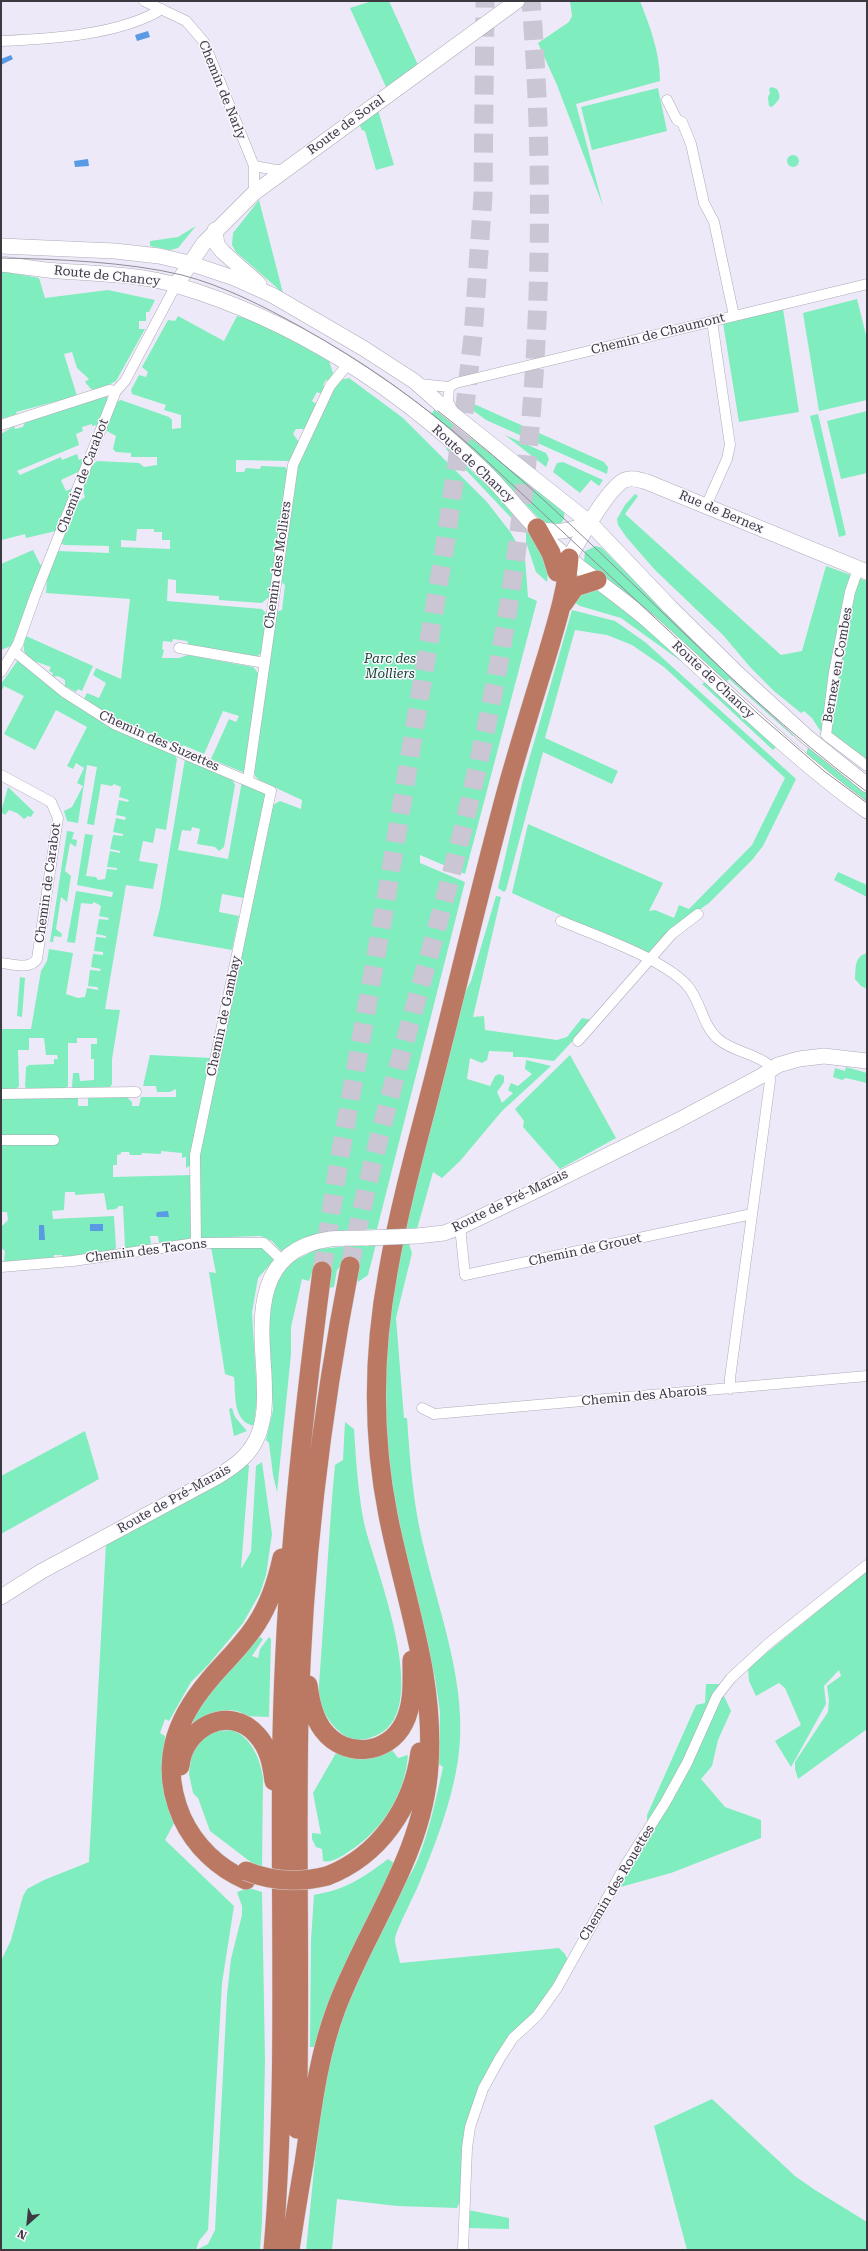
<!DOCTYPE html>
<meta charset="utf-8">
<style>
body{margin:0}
#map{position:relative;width:868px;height:2251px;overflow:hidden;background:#eee9f8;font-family:"Roboto Serif",serif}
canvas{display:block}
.frame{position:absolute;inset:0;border:2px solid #3c3a40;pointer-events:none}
.north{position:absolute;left:8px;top:2203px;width:40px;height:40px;-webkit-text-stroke:3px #faf8fe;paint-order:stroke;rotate:207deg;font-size:11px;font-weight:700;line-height:16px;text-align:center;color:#3c3a40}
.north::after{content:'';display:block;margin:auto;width:14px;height:18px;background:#3c3a40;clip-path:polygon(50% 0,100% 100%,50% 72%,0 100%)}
</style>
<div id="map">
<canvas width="868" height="2251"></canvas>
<div class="frame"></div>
<div class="north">N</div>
</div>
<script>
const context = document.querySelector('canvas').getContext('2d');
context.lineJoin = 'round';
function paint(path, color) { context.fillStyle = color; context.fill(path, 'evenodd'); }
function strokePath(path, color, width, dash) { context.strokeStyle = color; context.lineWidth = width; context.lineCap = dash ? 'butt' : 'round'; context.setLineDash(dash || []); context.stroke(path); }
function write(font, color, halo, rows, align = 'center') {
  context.font = font + ' "Roboto Serif",serif'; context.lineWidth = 3; context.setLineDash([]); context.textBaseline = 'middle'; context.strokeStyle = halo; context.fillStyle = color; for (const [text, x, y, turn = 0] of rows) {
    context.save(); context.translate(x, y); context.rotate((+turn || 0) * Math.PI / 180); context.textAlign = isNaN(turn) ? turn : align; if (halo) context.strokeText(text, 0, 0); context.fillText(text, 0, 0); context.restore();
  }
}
paint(new Path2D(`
 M372 1H389L418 65 387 89 350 8Z
 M570 1H640C650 27 660 52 660 81L576 104 603 206 557 85 538 43 569 22 572 16Z
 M772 87 777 89C782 98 779 100 772 107L769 106 768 97 770 93 769 89Z
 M658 88 667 131 592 150 581 107Z
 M378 110 394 165 376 170 365 131 362 130 359 124Z
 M787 161a6 6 0 1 1 12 0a6 6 0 1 1-12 0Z
 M259 200 283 293 236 252 232 245 233 233Z
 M196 226 178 248 170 250 150 246V241L178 237Z
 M1 271 39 278 45 298 108 290 155 300 149 312H146V321H139V329H145L116 381 97 391 91 389 85 382 89 379 77 368 72 352 64 354 77 396 16 412 17 414 1 419Z
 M857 299 867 339V400L819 411 803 313Z
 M783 309 799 412 739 422 723 323Z
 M178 316 224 341 237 316 259 322 329 361 333 373 329 380H326L323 385 325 388 322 394 317 392 312 401 318 405 305 429H296L293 434 299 442 290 461 236 460V472H244L246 468 260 469 261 466 285 467 288 470 270 596 262 603 219 600V596L176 593V580L168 579 167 601 262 609 268 615 263 652 255 658 189 646 187 641 173 639 172 642 163 641 162 649 164 650 162 658H179L188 655 253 667 260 675 245 773 211 759 229 719 236 722 239 716 223 711 204 754 183 745 182 747 144 731 143 732 128 727 83 701 87 693 99 698 106 683 93 675 96 668 121 679 130 599 46 593 47 579 58 551 109 553V546L64 545 61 543 77 503 85 497C81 485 87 469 97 461L139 463 144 467 157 465V457H131V453L116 452 113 449 116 436 105 430 116 402 121 400 169 417 172 420V429L181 428V415L164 410 166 405 132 394 131 390 139 375 146 377 148 372 142 367 168 320 175 321ZM137 529H154V532H162V540H170V549L121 547V540L136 541Z
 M349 378 403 418 487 502 511 533 525 558 528 597 537 601 465 874 420 855V863L465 882 377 1229C340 1231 314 1231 281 1251L272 1241 261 1236 201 1238 198 1156 273 805 280 801 301 809 302 800 259 780 255 776 254 772 276 612 282 610 285 585 279 580 295 472 315 425 339 380Z
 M106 396 108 400 98 425 92 426V424L82 427 83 431 76 434 79 445 17 471 20 475 61 457 62 460 77 454 79 460 86 457 80 471 61 480 66 491 73 488 56 531 26 538 25 534 2 540 1 434 14 426 15 429 23 427 25 422Z
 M465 400 604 462 608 467 607 474 486 420 463 403Z
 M436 407 564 510C565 517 564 521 559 525L542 522 496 472 431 415Z
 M867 411V473L841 479 827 421Z
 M818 414 846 535 839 537 810 416Z
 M505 435 546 453 549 459 546 467Z
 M447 448 492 490 521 524 516 523 446 449Z
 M563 462 603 480 599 486 591 480 580 493 553 472 557 463Z
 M635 494 638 496 625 514 781 655 802 651 826 566 867 581V771L820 734 821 732 812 718 804 711 801 713 774 691 750 667 723 635 655 570 627 538 618 525 617 519 625 505Z
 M526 528C538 543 551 562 547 582L536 572 526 542Z
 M596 546 602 548 653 600 796 733 793 736 729 679 726 682 790 740 584 561 585 551Z
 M33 550 40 564 43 566 11 646 1 650V564Z
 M593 589 598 590 623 606 685 664 621 618 580 606 574 602 577 596Z
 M572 610 615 621 645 642 796 779 763 846 752 860 709 903 679 924 650 952H642L512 893 528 824 663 883 649 911 655 910 674 918 679 905 689 909 752 845 785 778 664 667 632 645 607 635 575 630 545 738 618 771 612 784 543 752 506 890 504 892 498 888 522 784Z
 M26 636 93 666 82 691 78 689 76 692 65 686V680L58 676 52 677 53 673 49 671 51 667 37 662 33 663C23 654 22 649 26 636Z
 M18 660 64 696 174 754 177 759 166 830 156 828 153 843 143 841 139 861 158 864 153 889 126 885 105 1009 120 1010 112 1059V1084L108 1090H76L72 1087 73 1073H79L80 1081 94 1080V1059H91V1044H97V1038H77V1043H68V1086L64 1089 29 1090 25 1087 26 1067 29 1065 54 1064V1059H58L57 1055H46L44 1038H29V1050H18L19 1086 16 1090H1V1029H31L41 971 47 961 49 949 73 953 66 994 78 998 85 997 87 988 99 990 97 987 88 986 90 970 100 971 101 969 91 967 93 954 103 955V952L94 951 96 937 106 938V936L96 934 99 919 108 920 109 918 99 916 101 906 94 902 92 904 81 903 75 943 67 942 76 891 112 897 113 892 77 885 85 834 93 835 86 876 96 877 98 880 105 879 107 869 117 870V868L107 867 110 851 120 853V851L110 849 113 835 123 836V834L113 832 116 818 125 820 126 817 116 815 119 800 128 802 129 800 119 797 121 787 114 784 112 786 101 784 94 825 87 824 97 767 87 765 78 823 67 821 64 811 72 807 83 786 77 783 84 768 76 763 73 769 67 766 87 727 56 710 35 750 4 734 24 696 4 686 1 692V684Z
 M705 682 776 747 773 750 702 684Z
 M809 744 867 790V806L805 758Z
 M185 759 232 778 235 785 224 847 219 851 215 847 197 844 200 829 192 827 191 831 182 830 178 850 228 859 242 781 267 792 244 898 222 894 219 912 239 916 232 950 153 936 160 908Z
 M8 787 34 812 31 817 28 816 24 819 17 813 9 810 5 815 1 812Z
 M67 831 74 832 72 839 77 840 76 847 70 843 65 871 71 876 67 902 61 897 56 929 62 934 61 937 54 936 53 942H50Z
 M838 872 867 885V897L834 880Z
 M496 896 501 897 473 1017 484 1016 485 1030 557 1040 567 1037 582 1018 592 1020 554 1061 523 1057H513V1052L489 1051 487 1060 482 1063 470 1058 467 1079 490 1086 495 1076 499 1074 504 1076V1082L497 1092 502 1103 513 1093 508 1090 511 1083 518 1086 532 1074 525 1069 526 1060 551 1066 502 1111 460 1161 442 1178 433 1172 417 1229 405 1228 462 998 471 981Z
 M867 953V989L861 986 855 979C856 967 854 957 867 953Z
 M20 977 25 978 22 1017 17 1016Z
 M150 1055 212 1058 191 1165 186 1168V1157L182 1158V1153L161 1151V1154L142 1153 141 1155H130L129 1152H121V1154L117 1155V1165H113V1177L192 1175 194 1235 185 1241 161 1244 159 1243 158 1236H150L151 1243 148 1246 128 1249 125 1247 123 1206H119L116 1209 107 1210 104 1193 75 1195V1192H65L64 1210 52 1211 53 1219 114 1216 116 1248 113 1251 64 1258 62 1255H54V1261L7 1264 4 1261 5 1251 1 1248V1227L8 1220 7 1212H1V1098H78V1106H88V1097H127L132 1102V1106H139L141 1097H176V1089L170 1092H157L156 1086H143Z
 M570 1055 616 1138 560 1169 523 1127 524 1121 515 1109Z
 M846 1067 867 1073V1083L846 1078 842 1080 833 1077 835 1068 845 1071Z
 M376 1244 368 1275 358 1282 356 1269 343 1263 337 1270 334 1287 329 1288 314 1268 309 1281 302 1279 291 1327V1354L277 1492 273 1475 269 1443 266 1440 273 1410 268 1304 277 1285 276 1280 294 1261 317 1249Z
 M404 1244H409L412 1253 396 1318 404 1418H407C410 1461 413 1503 423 1544 439 1613 469 1688 458 1760 451 1805 435 1845 418 1886 413 1898 396 1930 395 1939 395 1946 399 1956 400 1963L559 1948 565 1954 568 1961 552 1990 475 2100 462 2197 457 2208 397 2206 337 2199 332 2250H306L323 2080 344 2011 401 1886C422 1871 437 1794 443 1767L439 1764 440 1712 435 1678 396 1514 386 1435V1360L390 1310 401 1247Z
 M254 1247 263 1248 274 1260 258 1278 252 1312 257 1395 254 1426C232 1421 236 1395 234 1377L225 1374 209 1272 216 1273 211 1248Z
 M232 1408 235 1417 247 1431 234 1436 229 1409Z
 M345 1422 354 1429C356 1460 358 1492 364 1523 374 1566 433 1707 379 1734 369 1739 358 1743 347 1737 332 1728 325 1715 318 1700L332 1498 335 1465 343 1460Z
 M85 1431 99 1479 1 1534V1476Z
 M262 1462 272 1534 266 1575 260 1593 243 1623 208 1665 191 1682 169 1721 165 1719 160 1733 165 1736 163 1768 174 1823 165 1840 234 1906 222 1983 208 2230 199 2241 196 2250 208 2244 215 2230 227 1995 231 1959 242 1915V1906L237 1892 249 1888 262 1892 265 2059 262 2222 260 2250H1V1961L11 1940 23 1896 27 1889 44 1880 89 1862 106 1543 246 1464 249 1465 241 1569 251 1552 256 1466Z
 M867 1571V1729L798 1779 795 1769V1762L828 1712 829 1700 827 1686 841 1676 839 1670 824 1686 826 1704 791 1767 775 1741 801 1725 785 1688 779 1683 756 1696 749 1681 748 1668Z
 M260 1637 263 1639 252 1656 258 1658 260 1649 269 1637 271 1639 269 1717 246 1716C231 1703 208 1715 194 1723L190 1720 236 1660Z
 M706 1684H723L686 1760 647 1824V1815L696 1705 705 1703Z
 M723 1694 731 1711 718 1740 712 1766 701 1779 725 1807 761 1820V1838L671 1873 617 1888Z
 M232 1730C252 1738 260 1759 263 1778L262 1869 252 1866V1863L210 1831 198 1798 193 1793 189 1774 191 1758 199 1739 215 1731Z
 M392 1750 398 1758 408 1755C405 1795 382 1831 348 1852 341 1857 332 1863 323 1861L322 1849 316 1847 312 1839V1833L321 1834 313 1793 336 1753C356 1761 372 1757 392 1750Z
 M388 1859 394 1863 316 2047H310L311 1940 314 1895C347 1889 361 1879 388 1859Z
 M712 2099 795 2176 815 2190 867 2222V2250H687L654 2126Z
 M468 2210 509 2218V2229L468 2228Z`), '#7fedbd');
paint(new Path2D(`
 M148 31 150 37 137 41 135 35Z
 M11 55 13 59 1 65V59Z
 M88 159 89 166 75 167 74 161Z
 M168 1211 169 1217H157L156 1215 157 1212Z
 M90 1224H103V1231H90Z
 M39 1225H44L45 1240H39Z`), '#599ae4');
strokePath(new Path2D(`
 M350 1266C382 1100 438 942 475 778 534 523 552 261 531 1
 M322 1271 338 1167 384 911 445 545 465 406 473 336 483 196 485 1`), '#cac6d3', 19, [19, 10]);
const street = new Path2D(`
 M144 1 186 21 204 42 254 166V193
 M1 41C50 39 120 35 162 9
 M667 100 677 120 682 122 691 144 704 203 714 222 734 316
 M254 166 276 170H285
 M419 384 449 387 456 383 867 284
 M449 387 448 402 454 413
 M1 425 109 390 116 391
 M706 506 727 459 730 445 712 321
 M858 569 850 592 834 672 826 735 867 766
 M179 648 265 663
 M15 652 64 692 116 725 271 791 195 1155 196 1243
 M1 672 18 644 35 596 116 391 125 381 176 285
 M1 775 51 802 58 818 37 959C30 970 13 964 1 963
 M248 780 293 465 330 386 348 364
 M561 921C597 936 659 957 686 984 701 1000 702 1025 718 1039 733 1052 755 1053 769 1065L770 1081 730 1378V1389
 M578 1041 672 934 698 914
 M1 1094 136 1092
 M1 1140H54
 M460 1227 465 1275 752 1214
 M1 1267 73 1261 196 1243H264L284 1262
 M422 1408 434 1414 867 1376
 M463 2250 467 2148 470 2127 483 2089 500 2058 513 2038 537 2016 557 1988 625 1866 665 1803 687 1763 717 1696 731 1678 769 1643 867 1565`);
const secondary = new Path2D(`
 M215 230 217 245 223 252 259 284
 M1 246 115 251 159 256 189 263 234 278 272 295 363 348 414 381 440 404 590 523 670 607 738 674 807 737 867 785
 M1 264C20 266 39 270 59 271 99 274 140 274 179 286 293 320 395 386 480 467 506 491 526 521 552 544 584 573 620 596 652 624 723 687 789 755 867 811
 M176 285 204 243 254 193 517 1
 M537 528C557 535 571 530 590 523
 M569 558C579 541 608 487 625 480 632 477 640 480 647 482L867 572
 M417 1236 444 1233 460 1227 529 1194 677 1121 763 1075 778 1065 799 1059 824 1056 867 1061
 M1 1597 42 1571 217 1477C233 1467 248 1457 256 1440 266 1420 265 1396 264 1374 260 1317 254 1250 330 1239 342 1238 355 1238 367 1238`);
const highway = new Path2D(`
 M537 528 551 553 557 572
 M563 604 575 587 597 580
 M308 1685C310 1701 313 1717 323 1730 345 1759 388 1755 404 1723 414 1703 412 1681 412 1660
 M180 1766C183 1728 229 1703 257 1735 269 1748 272 1764 274 1781
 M327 1876C379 1856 413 1807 420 1752
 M246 1880C218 1868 195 1846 182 1818 159 1765 174 1721 210 1679 226 1660 244 1644 257 1623 270 1603 277 1581 282 1558
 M297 2129C301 1991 296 1853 299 1716 303 1565 321 1414 350 1266
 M273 2250C288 2080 279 1908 282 1737 285 1581 302 1426 322 1271
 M290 2250C294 2221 299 2192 304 2163 312 2111 317 2060 336 2009 366 1928 424 1854 429 1765 435 1676 405 1601 388 1515 372 1434 373 1353 388 1272 401 1197 423 1123 441 1050 464 959 485 868 510 778 522 736 535 694 548 652 557 621 567 590 569 558`);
strokePath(street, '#aeaab7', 11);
strokePath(secondary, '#aeaab7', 16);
strokePath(highway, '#d0d0d1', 20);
strokePath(street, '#fff', 10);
strokePath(secondary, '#fff', 15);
strokePath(highway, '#bb7862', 19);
strokePath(new Path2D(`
 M1 258C57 259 128 262 182 275 224 286 263 306 301 327 363 362 421 402 474 449L758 714 824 771 867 803
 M438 411C590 527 713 678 867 792`), '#8f8c96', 1);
const secondaryBridge = new Path2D(`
 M367 1238 417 1236`);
const highwayBridge = new Path2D(`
 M246 1871C273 1882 299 1883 327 1876`);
strokePath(secondaryBridge, '#aeaab7', 16, []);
strokePath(highwayBridge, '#d0d0d1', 20, []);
strokePath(secondaryBridge, '#fff', 15);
strokePath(highwayBridge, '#bb7862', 19);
write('13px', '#3c3a40', '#faf8fe', [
 ["Chemin de Narly",222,90,68],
 ["Route de Soral",346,125,-36],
 ["Route de Chancy",107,276,6],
 ["Chemin de Chaumont",658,334,-14],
 ["Route de Chancy",473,464,43],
 ["Chemin de Carabot",83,476,-69],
 ["Rue de Bernex",721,512,23],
 ["Chemin des Molliers",278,565,-82],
 ["Bernex en Combes",838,665,-80],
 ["Route de Chancy",713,680,43],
 ["Chemin des Suzettes",159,741,24],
 ["Chemin de Carabot",48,883,-82],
 ["Chemin de Gambay",224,1016,-78],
 ["Route de Pré-Marais",510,1201,-26],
 ["Chemin de Grouet",585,1250,-12],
 ["Chemin des Tacons",146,1251,-7],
 ["Chemin des Abarois",644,1396,-5],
 ["Route de Pré-Marais",174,1499,-29],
 ["Chemin des Rouettes",617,1883,-59]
]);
write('italic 13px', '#134532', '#faf8fe', [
 ["Parc des",390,659],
 ["Molliers",390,674]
]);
</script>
